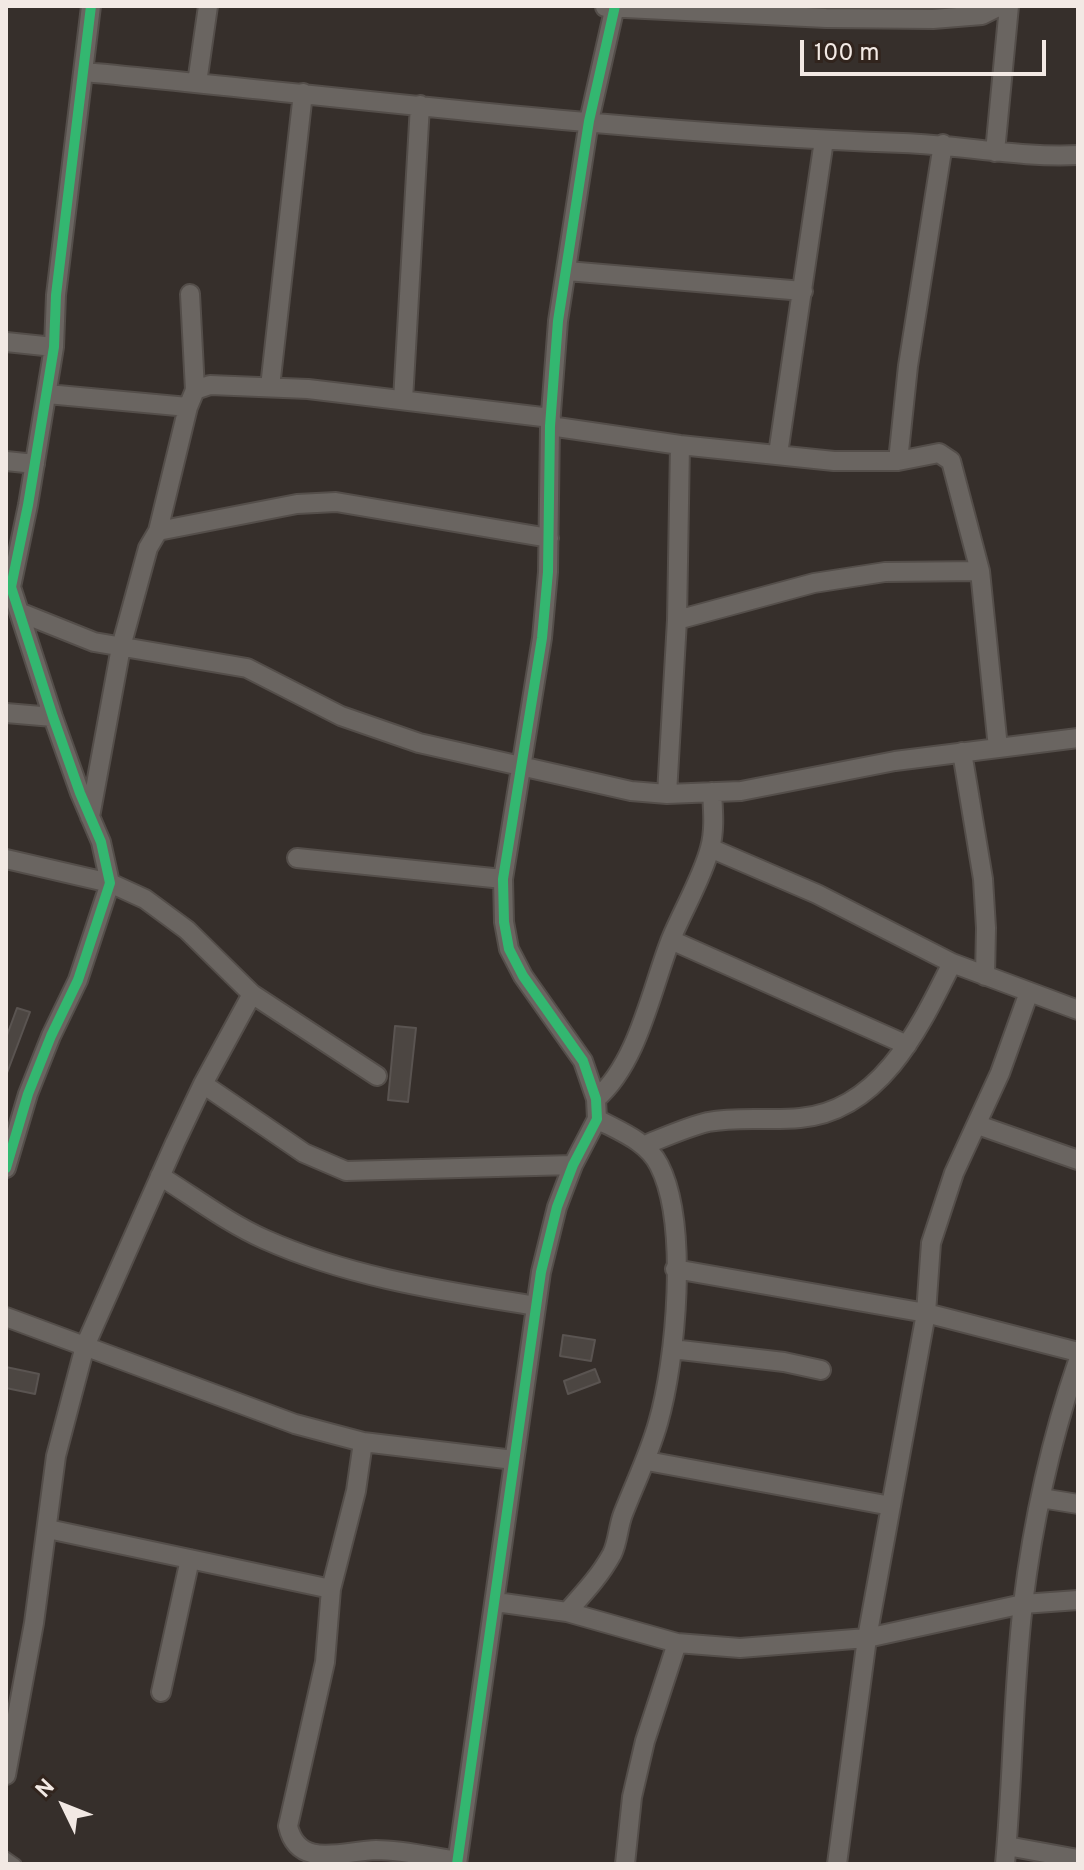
<!DOCTYPE html>
<style>
body{margin:0}
#map{position:relative;width:1084px;height:1870px;overflow:hidden;background:#362f2b;font-family:Overpass,sans-serif}
canvas{display:block}
.frame{position:absolute;inset:0;border:8px solid #f2e9e4;pointer-events:none}
.north{position:absolute;left:24px;top:1766px;width:80px;height:80px;-webkit-text-stroke:6px #31241d;paint-order:stroke;rotate:313deg;font-size:22px;font-weight:700;line-height:32px;text-align:center;color:#f2e9e4}
.north::after{content:'';display:block;margin:auto;width:28px;height:36px;background:#f2e9e4;clip-path:polygon(50% 0,100% 100%,50% 72%,0 100%)}
.scale{position:absolute;left:800px;top:40px;width:246px;height:36px;box-sizing:border-box;border:4px solid #f2e9e4;border-top:0;padding-left:10px;font-size:24px;line-height:28px;white-space:nowrap;color:#f2e9e4;-webkit-text-stroke:6px #31241d;paint-order:stroke}
</style>
<div id="map">
<canvas width="1084" height="1870"></canvas>
<div class="frame"></div>
<div class="north">N</div>
<div class="scale">100 m</div>
</div>
<script>
const context = document.querySelector('canvas').getContext('2d');
context.lineJoin = 'round';
function paint(path, color) { context.fillStyle = color; context.fill(path, 'evenodd'); }
function strokePath(path, color, width, dash) { context.strokeStyle = color; context.lineWidth = width; context.lineCap = dash ? 'butt' : 'round'; context.setLineDash(dash || []); context.stroke(path); }
const building = new Path2D(`
 M17 1008 30 1012 7 1073 6 1038Z
 M395 1026 416 1028 408 1102 388 1100Z
 M563 1335 595 1340 591 1361 560 1356Z
 M6 1367 39 1374 35 1394 6 1388Z
 M595 1369 600 1382 568 1394 564 1381Z`);
paint(building, '#4c4642');
strokePath(building, '#5a5451', 2);
const service = new Path2D(`
 M6 1857 16 1864`);
const minor = new Path2D(`
 M605 7 826 18 933 19 982 15 1000 6
 M85 72C357 98 630 133 903 143 962 145 1020 158 1078 155
 M197 83 208 6
 M995 152 1009 6
 M567 271 803 291
 M6 342 54 347
 M270 387 303 93
 M195 390 210 385 308 389 551 418
 M47 394 188 407
 M403 400 420 105
 M550 426 680 445 834 461H898L939 453 951 461 980 571 998 748
 M778 454 824 140
 M6 461 35 464
 M898 461 908 366 943 144
 M158 531 297 504 336 502 549 538
 M19 612 94 642 247 668 341 716 419 743 631 791 667 794 741 791 895 761 1078 738
 M677 620 814 583 885 572 980 571
 M6 713 53 717
 M962 752 983 879 986 928 985 976
 M667 794 677 620 680 445
 M90 817 121 647 148 548 158 531 188 407 195 390 190 294
 M710 848 817 894 952 963 1078 1010
 M297 858 503 879
 M6 859 110 883 145 899 187 930 252 994 377 1076
 M671 940 907 1045
 M203 1084 304 1153 346 1171 573 1165
 M596 1099C638 1063 651 990 671 939 683 910 703 876 710 848 715 830 713 810 712 792
 M978 1125 1078 1160
 M645 1145C665 1137 687 1127 708 1122 739 1116 770 1121 800 1118 881 1111 920 1027 952 963
 M6 1168 28 1094 51 1036 78 980 110 883 101 842 80 793 53 717 11 587 28 505 54 347 56 295 91 6
 M160 1176C194 1197 228 1223 264 1239 351 1278 444 1291 536 1306
 M675 1269 926 1313 1078 1352
 M6 1317 295 1424 363 1442 514 1460
 M672 1349 784 1362 821 1370
 M363 1442 356 1491 331 1589 325 1662 288 1826C298 1870 343 1851 376 1850 403 1850 431 1857 457 1861
 M647 1461 891 1506
 M1041 1498 1078 1504
 M48 1529 331 1589
 M496 1602 567 1612 677 1643 740 1648 867 1638 1023 1604 1078 1600
 M567 1612C584 1593 600 1576 612 1554 618 1542 618 1527 623 1514 635 1483 649 1455 658 1423 676 1361 689 1223 659 1165 647 1141 619 1131 597 1119
 M161 1692 190 1559
 M6 1775 34 1623 56 1456 85 1346 175 1143 203 1084 252 994
 M1007 1846 1078 1859
 M457 1864 541 1272 557 1207 573 1165 597 1119 596 1099 583 1061 523 976 509 949 504 922 503 879 542 638 548 572 550 426 558 321 589 121 615 6
 M625 1864 632 1797 645 1741 677 1643
 M837 1864 867 1638 926 1313 931 1243 954 1173 1000 1073 1029 992
 M1005 1864C1013 1777 1013 1690 1023 1604 1033 1521 1051 1439 1078 1361`);
strokePath(service, '#544e4a', 13);
strokePath(minor, '#544e4a', 22);
strokePath(service, '#6a6561', 9);
strokePath(minor, '#6a6561', 18);
strokePath(new Path2D(`
 M6 1168 28 1094 51 1036 78 980 110 883 101 842 80 793 53 717 11 587 28 505 54 347 56 295 91 6
 M457 1864 541 1272 557 1207 573 1165 597 1119 596 1099 583 1061 523 976 509 949 504 922 503 879 542 638 548 572 550 426 558 321 589 121 615 6`), '#33b770', 10);
</script>
